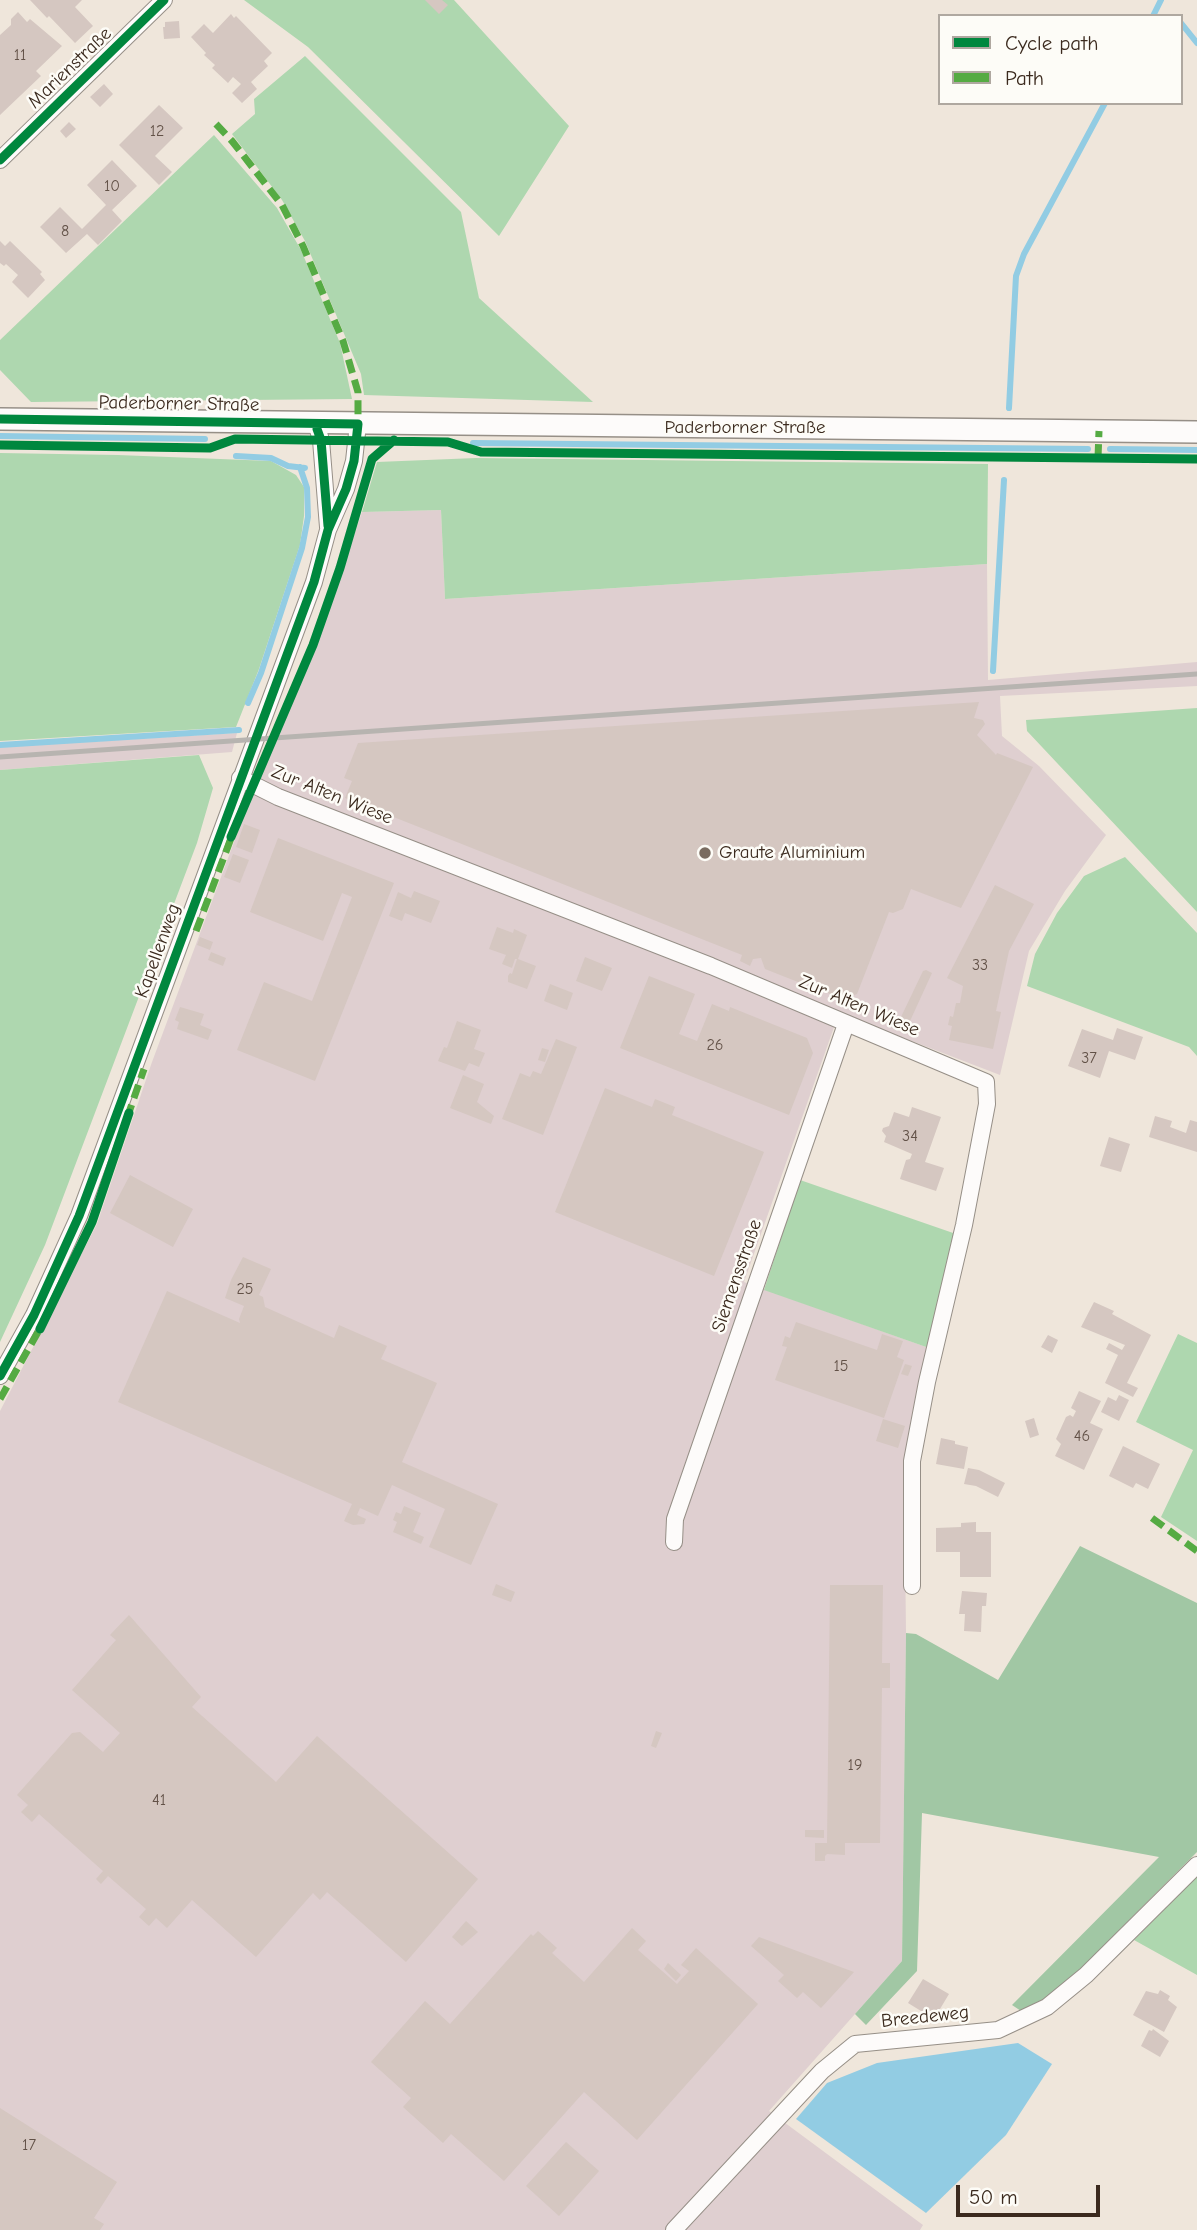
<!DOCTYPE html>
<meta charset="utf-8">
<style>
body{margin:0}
#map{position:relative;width:1197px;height:2230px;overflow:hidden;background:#efe6db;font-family:"Comic Neue",sans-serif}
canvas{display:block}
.legend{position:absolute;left:938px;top:14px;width:245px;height:91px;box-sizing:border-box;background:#fdfcf7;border:2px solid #afa8a0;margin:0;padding:9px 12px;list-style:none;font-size:21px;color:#3b2a1e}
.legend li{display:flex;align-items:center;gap:14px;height:35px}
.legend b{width:35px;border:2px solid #afa8a0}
.scale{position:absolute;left:956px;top:2185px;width:144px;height:32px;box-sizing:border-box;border:4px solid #3b2a1e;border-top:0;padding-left:9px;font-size:21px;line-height:24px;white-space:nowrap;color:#3b2a1e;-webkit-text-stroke:5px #fdfcf7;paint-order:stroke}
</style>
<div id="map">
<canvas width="1197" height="2230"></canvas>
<ul class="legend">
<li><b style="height:9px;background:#00873e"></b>Cycle path</li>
<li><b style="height:9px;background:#55ab43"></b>Path</li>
</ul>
<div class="scale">50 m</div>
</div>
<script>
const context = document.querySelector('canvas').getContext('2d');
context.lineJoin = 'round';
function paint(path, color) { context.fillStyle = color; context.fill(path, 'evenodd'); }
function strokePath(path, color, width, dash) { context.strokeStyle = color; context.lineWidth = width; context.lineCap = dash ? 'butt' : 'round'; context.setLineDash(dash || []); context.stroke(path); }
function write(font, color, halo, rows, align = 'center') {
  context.font = font + ' "Comic Neue",sans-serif'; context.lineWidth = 5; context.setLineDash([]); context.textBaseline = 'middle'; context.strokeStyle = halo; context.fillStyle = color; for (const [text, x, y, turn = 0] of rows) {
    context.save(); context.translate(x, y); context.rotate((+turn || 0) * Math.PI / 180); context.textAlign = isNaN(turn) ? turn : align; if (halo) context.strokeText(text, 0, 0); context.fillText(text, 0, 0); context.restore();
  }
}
paint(new Path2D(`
 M441 510 445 599 987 564 988 680 1197 662V686L1000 696 1002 736 1039 766 1106 835 1065 891 1029 951 1000 1075 839 1013 744 1282 929 1348 904 1459 906 1633 902 1961 769 2111 923 2225 920 2230H0V1411L97 1224 152 1062 252 794 317 642 362 512Z
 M237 733 232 752 0 770V747Z`), '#dfcfd0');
paint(new Path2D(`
 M244 0H454L569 126 499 236 308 47Z
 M305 56 461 212 479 298 593 402 364 395 361 374 305 241 282 200 232 134 255 114 254 99Z
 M214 135 277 208 301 250 340 343 352 399 31 402 0 370V340Z
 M0 453 118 455 271 461 296 475 304 487V516L300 545 259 669 236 727 0 741Z
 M476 458 988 464 987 564 445 599 441 510 362 512 377 462Z
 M1197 708V912L1027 731 1026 720Z
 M199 755 213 788 197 843 45 1245 0 1342V770Z
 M1125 857 1197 933V1056L1189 1047 1027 986 1035 954 1057 913 1084 876Z
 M800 1180 956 1234 929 1348 764 1290Z
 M1178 1334 1197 1343V1541L1161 1517 1193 1450 1136 1422Z
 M1197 1877V1975L1134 1940Z`), '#aed7af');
paint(new Path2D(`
 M1080 1546 1197 1603V1852L1081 1968 1043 2002 1024 2013 1012 2005 1159 1857 922 1813 917 1971 866 2025 855 2014 902 1961 906 1633 916 1634 998 1680Z`), '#a1c7a4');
paint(new Path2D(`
 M1018 2043 1052 2064 1006 2135 926 2213 796 2119 827 2083 877 2063Z`), '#92cce3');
strokePath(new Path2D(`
 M1153 16 1161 0
 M1181 23 1197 43
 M1009 408 1016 276 1024 254 1105 103
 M0 436 205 439
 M473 443 1088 449
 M1110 449 1197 450
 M236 456 271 458 288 466 305 468
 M993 671 1004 480
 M248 703 261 673 302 548 308 517 307 488 300 467
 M0 745 239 730`), '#92cce3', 6);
paint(new Path2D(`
 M30 0H82L75 7 93 26 75 43 49 16 47 18Z
 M425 0H442L448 5 439 14Z
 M18 12 27 22 30 19 62 46 36 71 41 76 0 115V35L11 25V19Z
 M231 14 234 18 236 16 272 53 264 61 268 66 251 82 257 89 242 103 232 93 241 84 233 77 228 83 212 68 215 65 204 55 206 53 191 37 204 24 213 33Z
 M179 21 180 38 164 39 163 27H165V22Z
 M104 84 113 94 100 107 90 97Z
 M159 105 183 128 155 156 172 172 159 185 119 145Z
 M69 122 76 129 66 138 60 131Z
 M112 160 137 186 112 210 122 221 98 245 87 234 66 253 40 227 60 207 82 229 106 205 87 185Z
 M0 241 5 246 10 241 42 272 40 274 45 280 28 298 12 282 18 275 6 264 4 266 0 263Z
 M979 702 974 718 983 720 985 724 977 735 996 755 997 753 1033 767 961 908 911 889 903 909 893 913 889 912 857 994 850 997 844 994 839 997 825 992 824 987 818 984 815 978 803 984 765 969 761 958 753 959 750 966 740 961 742 955 386 814 382 817 374 814 372 809 345 798 352 781 344 778 358 743Z
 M244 824 260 830 252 853 236 847Z
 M278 838 394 883 315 1081 237 1050 264 982 312 1001 352 897 342 893 323 941 250 912Z
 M233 854 249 860 240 883 224 877Z
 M995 885 1034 904 1009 951 996 1011 1001 1012 993 1049 949 1040 952 1026 948 1025 950 1016 953 1017 956 1003H960L963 986 947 978Z
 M414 891 440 901 431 923 405 913 402 921 389 916 398 892 411 898Z
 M497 927 513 933 514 929 527 935 518 959 536 966 527 989 508 982V976L510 973 512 974 517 959H515L512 968 502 964 506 955 489 949Z
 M200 937 213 942 210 950 197 945Z
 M211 952 226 958 223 966 208 960Z
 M585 957 612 968 602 991 576 981Z
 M926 970 932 973 910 1021 901 1017 923 971Z
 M649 976 695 994 679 1034 697 1041 712 1004 729 1011 730 1007 807 1038 813 1053 789 1115 620 1048Z
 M550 984 573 993 567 1010 544 1001Z
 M180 1007 204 1014 200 1025 212 1030 208 1040 177 1029 179 1022 175 1020Z
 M457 1021 481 1030 474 1049 485 1053 479 1067 469 1063 465 1071 438 1061 444 1047 447 1048Z
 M1117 1028 1143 1037 1135 1060 1109 1051 1100 1078 1068 1066 1082 1029 1113 1040Z
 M556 1039 577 1047 543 1135 502 1119 520 1073 530 1077 533 1071 541 1074Z
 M542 1048 549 1050 545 1062 538 1060Z
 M463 1075 484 1084 477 1102 494 1116 491 1124 450 1108Z
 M605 1088 652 1107 655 1099 675 1107 672 1115 764 1152 714 1276 555 1212Z
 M912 1107 941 1117 925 1162 944 1168 936 1191 900 1179 906 1160 910 1159 912 1154 884 1142 886 1136 882 1131 883 1128 889 1126 894 1112 909 1117Z
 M1155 1116 1172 1121 1170 1127 1186 1133 1190 1120 1197 1122V1152L1149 1137Z
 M1109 1137 1130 1144 1121 1172 1100 1166Z
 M130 1175 193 1209 173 1247 110 1213Z
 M243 1257 271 1269 259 1295 263 1297 265 1307 334 1338 339 1325 387 1346 381 1359 437 1383 402 1462 498 1504 471 1565 429 1547 445 1509 392 1485 378 1516 360 1508 357 1515 366 1519 364 1524 353 1525 344 1521 352 1504 118 1402 167 1291 240 1323 239 1319 244 1306 225 1298 231 1280Z
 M1094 1302 1114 1311 1112 1314 1151 1335 1127 1383 1138 1388 1133 1397 1105 1383 1118 1355 1106 1349 1109 1343 1122 1350 1125 1345 1081 1327Z
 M796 1322 877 1350 882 1334 903 1341 897 1357 904 1360 884 1418 775 1380 787 1347 782 1346 785 1336 790 1338Z
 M1048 1335 1058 1340 1052 1353 1041 1347Z
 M905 1364 912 1366 908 1376 901 1374Z
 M1079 1391 1101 1401 1090 1423 1103 1429 1084 1470 1055 1456 1061 1444 1056 1439 1066 1417 1070 1415 1073 1417 1076 1411 1071 1408Z
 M1119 1395 1129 1400 1119 1421 1101 1412 1108 1397 1116 1401Z
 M1034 1418 1039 1435 1030 1438 1025 1421Z
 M883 1419 905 1426 898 1448 876 1441Z
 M941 1438 955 1441V1444L968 1447 964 1469 936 1464Z
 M1123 1446 1160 1464 1148 1489 1136 1483 1133 1488 1109 1476Z
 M968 1468 979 1470 1005 1483 998 1497 976 1486 964 1484Z
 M404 1506 421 1513 413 1532 424 1537 421 1544 393 1532 397 1522 393 1520 396 1512 401 1514Z
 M976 1522V1532H991V1577H960V1552H936V1528L961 1527V1523Z
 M496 1584 515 1592 511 1602 492 1595Z
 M830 1585H883L882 1663H890V1688H882L880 1843H845V1855L827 1854 825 1856V1861H815V1843H827Z
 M962 1591 987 1593 986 1606H982L981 1632 964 1631 965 1614H959Z
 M129 1615 201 1697 192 1707 276 1782 317 1736 478 1879 406 1962 327 1892 320 1900 313 1893 256 1957 192 1900 167 1928 156 1918 149 1926 139 1917 146 1909 108 1876 101 1884 96 1879 103 1871 39 1814 32 1822 21 1812 28 1805 17 1795 72 1733 80 1732 103 1752 120 1733 72 1690 116 1640 110 1635Z
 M656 1731 662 1733 656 1748 651 1746Z
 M805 1830H824V1838L805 1837Z
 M466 1921 478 1932 462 1946 452 1937Z
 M632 1928 646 1941 638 1950 677 1984 689 1971 681 1965 696 1948 758 2004 637 2140 584 2092 504 2181 451 2134 443 2143 403 2107 411 2098 371 2062 425 2001 450 2024 531 1934 533 1936 538 1931 557 1948 552 1953 584 1982Z
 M759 1937 789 1948 854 1972 821 2008 803 1992 797 1998 778 1981 784 1975 751 1946Z
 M668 1963 681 1975 676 1981 664 1969Z
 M923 1979 949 1994 934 2019 908 2003Z
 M1160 1990 1170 1996 1168 2000 1177 2007 1164 2032 1133 2015 1146 1991 1158 1994Z
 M1153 2029 1169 2041 1160 2057 1141 2046 1149 2030 1152 2031Z
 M0 2108 117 2182 94 2218 104 2224 100 2230H0Z
 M566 2142 599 2171 559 2216 526 2186Z`), '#d5c7c1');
const minor = new Path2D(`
 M0 160 164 0
 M316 423 321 440 328 527
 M240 778 278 797 711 966 986 1082 987 1104 964 1225 927 1382 912 1461V1586
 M0 1376 34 1315 79 1216 314 582 328 530 346 489 354 461 358 424
 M674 1542 675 1519 846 1024
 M674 2230 822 2071 855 2044 998 2030 1047 2007 1086 1975 1197 1865`);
const secondary = new Path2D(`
 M0 419 1197 432`);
strokePath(minor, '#968f87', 18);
strokePath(secondary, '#968f87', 24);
strokePath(minor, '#fdfbfa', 16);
strokePath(secondary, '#fdfbfa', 21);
strokePath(new Path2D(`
 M0 757 1197 674`), '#b7b4b0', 5);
strokePath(new Path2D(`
 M216 124 232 141 282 205 303 246 343 341 358 392V424
 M1098 458 1099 431
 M196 931 233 833
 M127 1118 144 1069
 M0 1399 42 1325
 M1152 1518 1197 1551`), '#55ab43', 7, [14, 7]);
strokePath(new Path2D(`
 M0 160 164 0
 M0 419 358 424 354 461 346 489 328 530 314 582 79 1216 34 1315 0 1376
 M317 429 321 440 328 526
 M0 445 210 448 235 439 448 442 481 452 1197 459
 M231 837 313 645 340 568 372 459 394 440
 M40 1329 92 1222 129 1113`), '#00873e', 9);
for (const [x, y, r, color] of [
 [705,853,7,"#7a6c60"]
]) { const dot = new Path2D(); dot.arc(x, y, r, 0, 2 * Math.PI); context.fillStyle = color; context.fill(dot); strokePath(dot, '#fdfcf7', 2.5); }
write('16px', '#625147', null, [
 ["11",20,55],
 ["12",157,131],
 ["10",112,186],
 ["8",65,231],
 ["33",980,965],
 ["26",715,1045],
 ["37",1089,1058],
 ["34",910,1136],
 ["25",245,1289],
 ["15",841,1366],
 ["46",1082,1436],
 ["19",855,1765],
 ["41",159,1800],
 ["17",29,2145]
]);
write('19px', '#3b2a1e', '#fdfcf7', [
 ["Marienstraße",70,68,-44],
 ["Paderborner Straße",179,404,1],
 ["Paderborner Straße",745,428],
 ["Zur Alten Wiese",332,795,22],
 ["Kapellenweg",158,951,-70],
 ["Zur Alten Wiese",859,1006,23],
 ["Siemensstraße",737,1276,-71],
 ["Breedeweg",925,2017,-6]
]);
write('19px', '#3b2a1e', '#fdfcf7', [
 ["Graute Aluminium",719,853]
], 'left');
</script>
